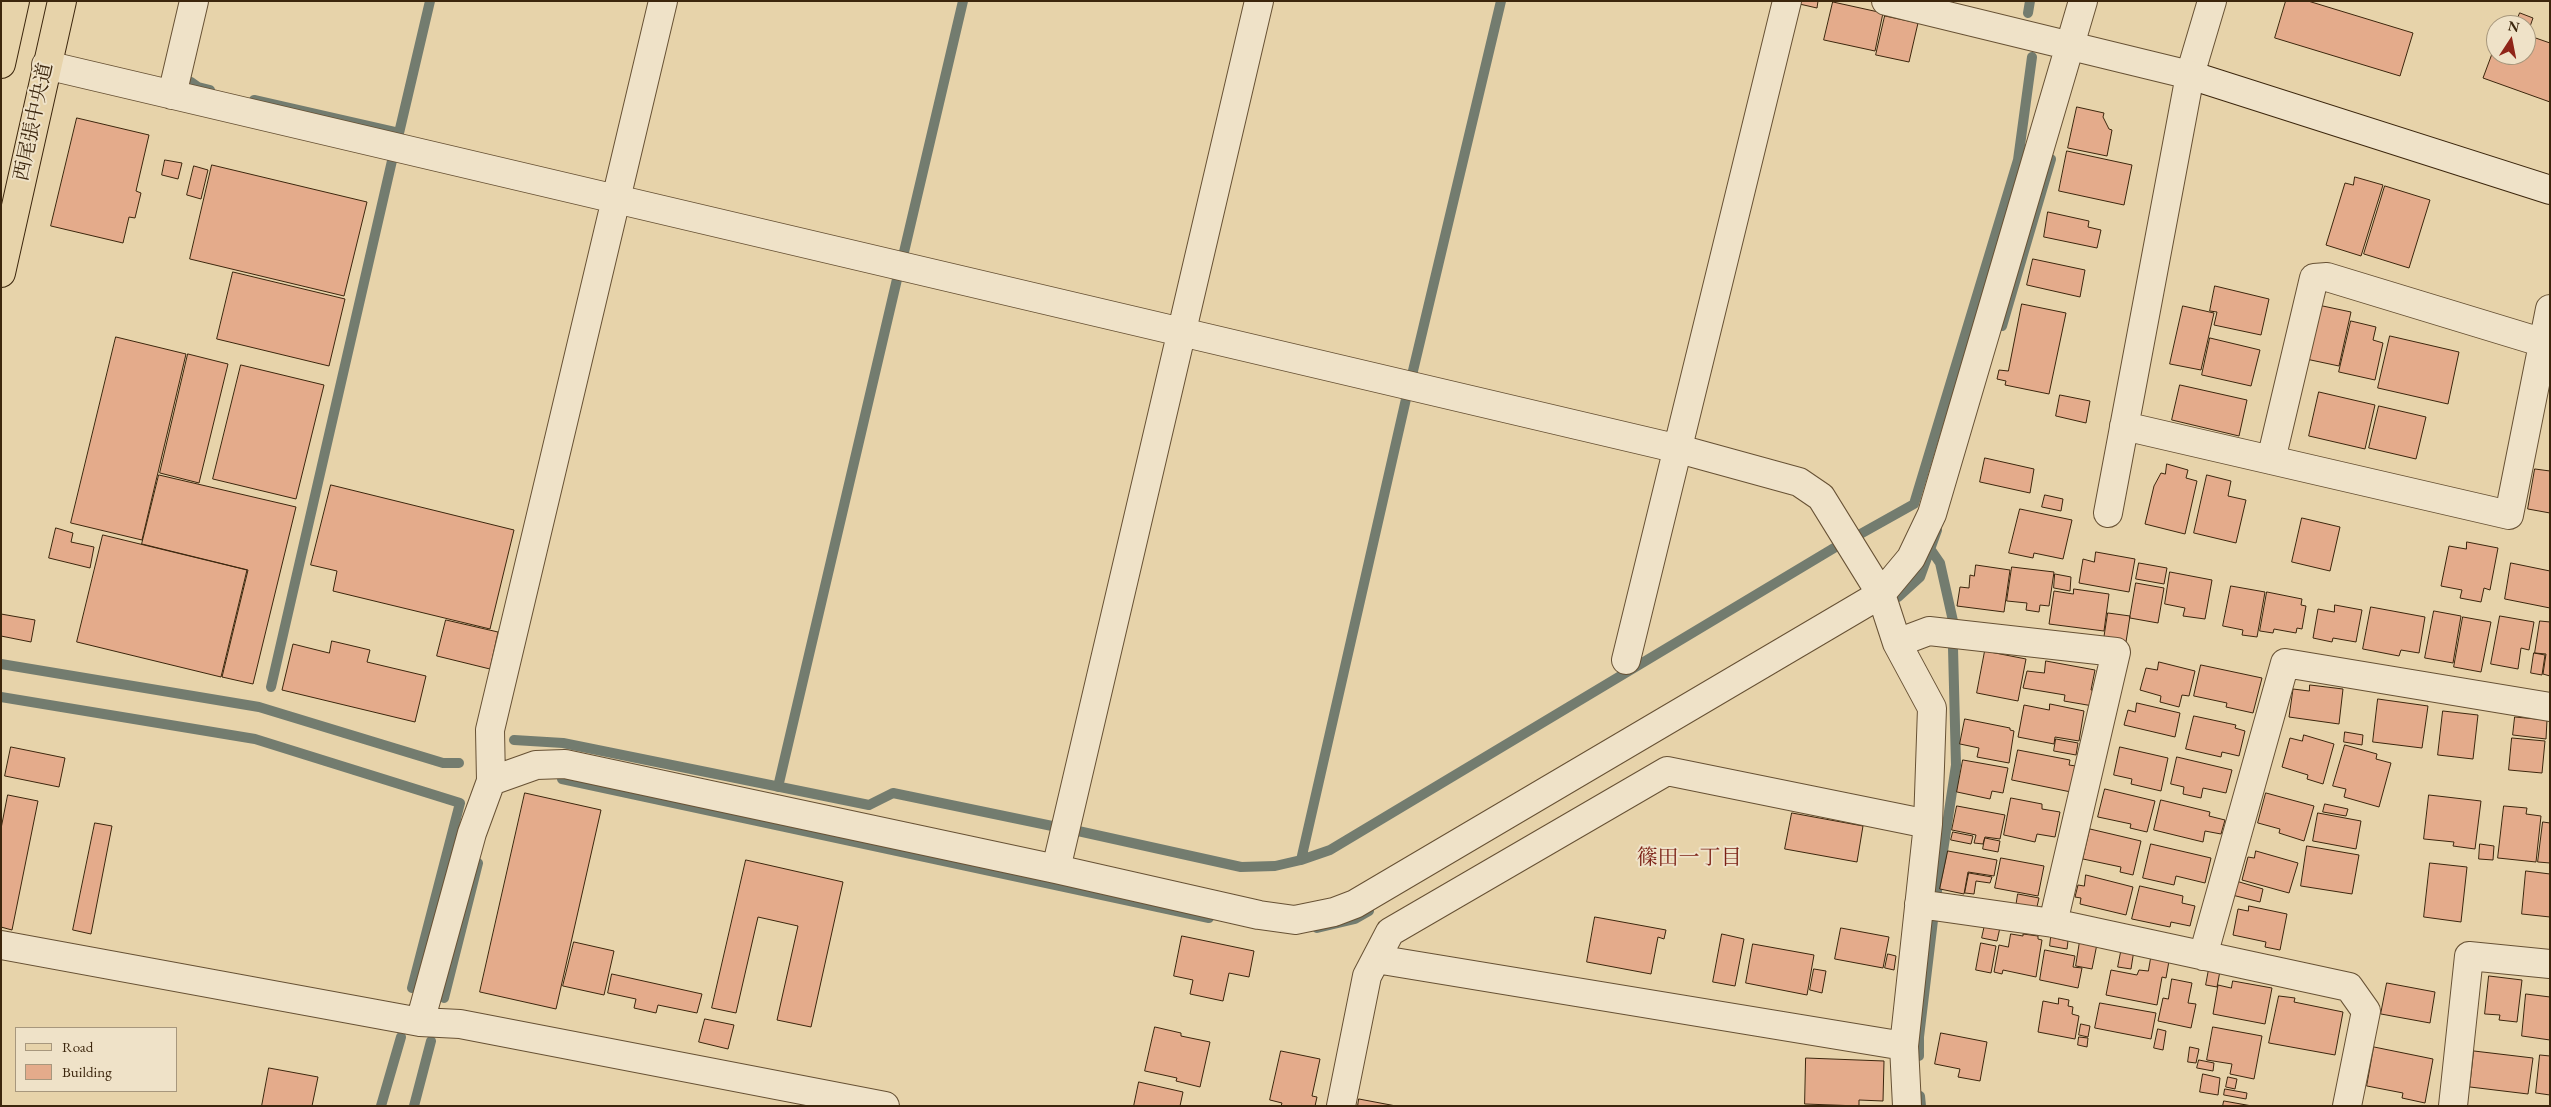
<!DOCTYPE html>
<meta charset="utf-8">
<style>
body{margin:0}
#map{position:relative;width:2551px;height:1107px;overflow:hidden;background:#e7d3aa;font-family:"EB Garamond",serif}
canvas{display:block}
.frame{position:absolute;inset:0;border:2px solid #3c260d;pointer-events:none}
.legend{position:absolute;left:15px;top:1027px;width:162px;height:65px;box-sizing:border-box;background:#efe2c8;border:1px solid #a7977d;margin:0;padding:6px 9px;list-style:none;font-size:15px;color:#3c260d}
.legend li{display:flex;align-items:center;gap:10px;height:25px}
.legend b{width:25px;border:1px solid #a7977d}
.north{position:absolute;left:2486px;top:15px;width:50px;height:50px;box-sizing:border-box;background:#efe2c8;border:1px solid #a7977d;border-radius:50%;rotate:11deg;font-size:14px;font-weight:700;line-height:20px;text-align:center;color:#3c260d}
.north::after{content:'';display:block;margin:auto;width:18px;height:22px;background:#8f2418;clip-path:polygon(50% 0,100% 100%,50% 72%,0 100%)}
</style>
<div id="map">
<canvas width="2551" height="1107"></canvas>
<div class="frame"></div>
<ul class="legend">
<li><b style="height:6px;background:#e7d3aa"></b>Road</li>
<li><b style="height:14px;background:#e4ab8b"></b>Building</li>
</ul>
<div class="north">N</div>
</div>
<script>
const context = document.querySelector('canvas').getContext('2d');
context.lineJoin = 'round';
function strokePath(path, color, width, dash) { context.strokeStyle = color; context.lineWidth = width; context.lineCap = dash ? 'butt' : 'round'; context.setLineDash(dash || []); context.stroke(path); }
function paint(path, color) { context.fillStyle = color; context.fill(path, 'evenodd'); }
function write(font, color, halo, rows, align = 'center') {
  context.font = font + ' "EB Garamond","Noto Serif JP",serif'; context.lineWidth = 4; context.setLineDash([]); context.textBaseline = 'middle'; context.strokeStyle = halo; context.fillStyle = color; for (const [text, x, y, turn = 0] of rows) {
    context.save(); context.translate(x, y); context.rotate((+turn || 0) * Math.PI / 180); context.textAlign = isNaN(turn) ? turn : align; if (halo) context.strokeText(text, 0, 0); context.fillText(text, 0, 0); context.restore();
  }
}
strokePath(new Path2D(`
 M2028 13 2030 1
 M191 82 198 87 210 90
 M254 100 399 133 430 1
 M904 252 963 1
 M2002 326 2051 159
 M1412 375 1501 1
 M1855 537 1914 504 2018 160 2032 57
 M1931 550 1940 563 1953 621
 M1898 597 1920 577 1937 530
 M1 664 259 707 443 763H459
 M271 687 394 152
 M1 697 255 739 460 803 412 988
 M514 740 563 743 869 805 893 793 1057 827
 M562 779 1209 918
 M778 787 898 275
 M1078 831 1241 867 1275 866 1301 860 1406 399
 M1301 860 1330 850 1834 548
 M1937 891 1956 765 1953 648
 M1317 928 1355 919 1369 911
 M444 998 478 863
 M1919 1056V1037L1934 912
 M1920 1096 1921 1106
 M381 1106 401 1037
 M414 1106 431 1041`), '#737c6f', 10);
const building = new Path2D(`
 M1795 1H1818L1817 8 1795 3Z
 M2286 1H2308L2413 33 2400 76 2275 38Z
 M1833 2 1883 13 1875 51 1824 40Z
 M2520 13 2533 18 2527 35 2550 43V102L2483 78 2496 43V55H2526V25H2515Z
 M1885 16 1918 23 1909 62 1876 55Z
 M2077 107 2104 113 2103 117 2109 129 2112 130 2107 156 2068 148Z
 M77 118 149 135 136 191 141 193 135 218 129 217 123 243 51 226Z
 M2067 151 2132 165 2124 205 2059 191Z
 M165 160 182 163 178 179 162 175Z
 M212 165 367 202 344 296 190 259Z
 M194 166 208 170 201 199 187 195Z
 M2355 177 2383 185 2361 256 2326 245 2345 183 2353 185Z
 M2385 186 2430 200 2409 268 2364 254Z
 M2048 212 2089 221 2088 227 2101 230 2097 248 2044 237Z
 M2033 259 2085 270 2080 297 2027 285Z
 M233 272 345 299 329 366 217 339Z
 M2215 286 2269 299 2261 335 2214 325 2217 312 2210 311Z
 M2022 304 2066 313 2049 394 2005 385 2006 381 1997 379 1999 370 2008 371Z
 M2318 305 2351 312 2339 366 2306 359Z
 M2183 306 2214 313 2201 370 2170 364Z
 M2351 321 2376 327 2373 340 2383 343 2375 380 2339 372Z
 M2390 336 2459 352 2448 404 2378 388Z
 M116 337 186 354 142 540 71 523Z
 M2210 338 2260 350 2251 386 2202 375Z
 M188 354 228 364 199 483 160 473Z
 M241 365 324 385 296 499 213 479Z
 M2180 385 2247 400 2239 436 2172 420Z
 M2319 392 2375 405 2365 449 2309 436Z
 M2060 395 2090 401 2086 423 2056 416Z
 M2379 406 2426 417 2416 459 2369 448Z
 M1985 458 2034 469 2030 493 1980 482Z
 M2167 464 2188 470 2186 478 2197 481 2185 534 2145 524 2154 486 2161 473 2165 474Z
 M2535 469 2550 471V513L2528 509Z
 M159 475 296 507 253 684 222 677 248 570 142 544Z
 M2207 475 2231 481 2228 496 2246 500 2236 543 2194 533Z
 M331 485 514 530 490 629 333 591 337 571 311 565Z
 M2045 495 2063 499 2061 511 2042 507Z
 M2020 509 2072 520 2063 559 2034 553 2033 558 2009 553Z
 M2302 518 2340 527 2330 571 2292 562Z
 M56 528 73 533 71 542 94 547 90 568 49 558Z
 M103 535 247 570 221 677 77 642Z
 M2467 542 2498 548 2490 590 2484 588 2481 602 2460 598 2462 590 2441 586 2449 546 2466 549Z
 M2096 552 2135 559 2129 592 2079 583 2083 559 2094 562Z
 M2139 563 2167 568 2164 584 2136 579Z
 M2511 563 2550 571V608L2505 599Z
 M1976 565 2010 570 2004 612 1957 606 1960 587 1969 588 1970 575 1974 576Z
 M2012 567 2054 572 2049 606 2040 605 2039 612 2026 610 2027 603 2007 601Z
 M2170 572 2212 580 2205 619 2183 616 2185 608 2165 604Z
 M2055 574 2071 577 2070 591 2054 588Z
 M2136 583 2164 588 2158 623 2130 618Z
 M2231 586 2265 592 2257 637 2242 635 2243 630 2223 626Z
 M2074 589 2109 594 2104 631 2049 624 2054 591 2073 594Z
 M2267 592 2302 599 2301 605 2306 606 2302 629 2297 628 2296 633 2274 629 2273 633 2260 631Z
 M2335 605 2362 610 2356 642 2333 638 2332 642 2313 638 2318 609 2334 612Z
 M2371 607 2425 617 2419 653 2401 650 2399 656 2363 649Z
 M2434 611 2461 616 2453 663 2425 658Z
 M2108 613 2130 616 2126 642 2104 639Z
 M1 614 35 620 31 642 1 636Z
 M2500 616 2534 622 2529 650 2521 648 2518 669 2491 664Z
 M2463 617 2491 622 2481 672 2454 667Z
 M446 620 498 632 490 669 437 656Z
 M2540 621 2550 622V676L2543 674 2546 654 2535 653Z
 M332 641 370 650 367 662 426 676 415 722 282 690 293 644 329 653Z
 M1985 651 2026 659 2018 701 1977 693Z
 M2534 653 2545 655 2542 675 2531 673Z
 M2046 661 2095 670 2091 690 2097 691 2093 706 2064 701 2065 695 2023 688 2027 671 2044 673Z
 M2159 662 2195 671 2189 696 2182 695 2179 707 2160 702 2161 696 2140 690 2146 668 2157 670Z
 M2201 665 2262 678 2253 713 2226 707 2227 703 2194 696Z
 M2310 685 2343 689 2339 724 2289 717 2293 689 2309 691Z
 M2378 699 2428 706 2422 748 2373 742Z
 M2137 703 2180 713 2175 737 2124 725 2128 710 2135 712Z
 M2050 704 2084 711 2079 741 2055 737 2054 744 2018 737 2024 705 2049 710Z
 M2443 711 2478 715 2473 759 2438 755Z
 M2194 716 2236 725 2235 728 2245 731 2239 756 2222 752 2221 757 2186 749Z
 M2515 717 2547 720 2546 739 2513 735Z
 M1965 719 2010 728V730L2014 731 2009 763 1977 757 1979 748 1960 744Z
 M2345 732 2363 735 2362 745 2344 742Z
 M2304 735 2334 744 2323 784 2307 779 2308 775 2282 767 2290 738 2302 741Z
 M2512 738 2545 741 2542 773 2509 770Z
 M2056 739 2078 743 2076 755 2054 751Z
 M2345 745 2377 754 2376 759 2391 763 2379 807 2344 797 2346 789 2333 786Z
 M11 747 65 758 59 787 5 776Z
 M2120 747 2168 758 2161 791 2131 784 2132 779 2114 775Z
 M2018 750 2070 760 2069 765 2076 766 2071 792 2012 780Z
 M2177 757 2232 770 2226 793 2203 788 2201 798 2183 794 2184 787 2171 784Z
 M1963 760 2008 768 2003 793 1992 791 1990 799 1957 792Z
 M2105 789 2155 801 2147 832 2130 828 2131 824 2098 817Z
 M525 793 601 810 556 1009 480 992Z
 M2266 793 2314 806 2304 841 2279 833 2280 829 2258 823Z
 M8 795 38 801 12 930 1 927V829Z
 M2429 795 2481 801 2475 849 2453 846 2454 842 2424 839Z
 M2011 798 2042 804V809L2060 812 2055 837 2037 834 2035 842 2004 835Z
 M2161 800 2210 812 2209 816 2225 820 2221 834 2205 831 2203 842 2154 830Z
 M2325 804 2348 809 2346 816 2323 812Z
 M1957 806 2005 815 2000 839 1985 837 1983 844 1974 843 1976 835 1952 830Z
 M2504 806 2527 808 2526 814 2541 816 2536 862 2498 858Z
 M1792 813 1863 826 1857 862 1785 849Z
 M2318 813 2361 821 2356 849 2313 841Z
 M2543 822 2550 823V863L2538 862Z
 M95 823 112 826 91 934 73 930Z
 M2090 829 2141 841 2133 875 2120 872 2121 867 2083 859Z
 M1953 832 1973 836 1971 844 1951 840Z
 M1985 838 2000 841 1998 852 1983 849Z
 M2151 844 2211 858 2205 883 2176 876 2174 885 2143 878Z
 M2480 844 2494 846 2493 860 2479 859Z
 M2307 846 2359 855 2352 894 2301 886Z
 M1948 851 1997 860 1994 876 1968 872 1964 894 1940 889Z
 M2256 851 2298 863 2289 893 2242 880 2248 857 2254 858Z
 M2001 858 2044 866 2038 896 1995 888Z
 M746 860 843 882 811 1027 777 1020 798 926 758 917 736 1013 712 1008Z
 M2430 863 2467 867 2461 922 2424 917Z
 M2526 871 2550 874V917L2522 914Z
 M1969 873 1992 877 1990 883 1976 881 1974 894 1965 893Z
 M2086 875 2133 887 2126 915 2080 904 2081 898 2075 897 2078 885 2084 886Z
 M2236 881 2263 889 2260 902 2232 895Z
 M2140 886 2183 896 2182 903 2195 906 2190 926 2171 922 2170 927 2132 919Z
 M2018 894 2039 898 2036 911 2016 907Z
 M2249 906 2287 914 2280 950 2265 947 2266 942 2233 935 2238 909 2248 911Z
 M1595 917 1666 930 1664 939 1658 937 1651 974 1587 962Z
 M1986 920 2001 923 1997 941 1982 938Z
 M1841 928 1889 937 1883 968 1835 959Z
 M1722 934 1744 939 1735 986 1713 982Z
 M2011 934 2023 936V934L2038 936V939L2042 940 2036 977 2003 970 2002 974 1994 972 1999 945 2008 947Z
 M1182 936 1254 951 1249 977 1229 973 1223 1001 1190 994 1193 980 1174 976Z
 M2051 937 2068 941 2067 949 2050 946Z
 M2080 941 2097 944 2092 969 2076 966Z
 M574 942 614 951 604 995 563 986Z
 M1981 943 1996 946 1991 973 1976 970Z
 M1753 944 1814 955 1807 995 1746 983Z
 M2122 947 2134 950 2131 969 2118 967Z
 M2045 950 2075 956 2073 967 2082 968 2078 988 2040 980Z
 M1888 954 1896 956 1894 970 1885 968Z
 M2151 958 2169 961 2166 978 2162 977 2157 1005 2106 995 2111 970 2137 975 2139 970 2148 971Z
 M1814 969 1826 971 1822 993 1810 990Z
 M2209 969 2220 971 2217 987 2206 985Z
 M612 974 702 994 697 1013 658 1005 656 1013 634 1008 636 999 608 993Z
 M2489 976 2522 980 2517 1022 2499 1020 2500 1015 2485 1014Z
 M2172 979 2192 983 2188 1003 2196 1004 2191 1028 2158 1021 2163 998 2168 999Z
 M2233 981 2272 988 2265 1024 2213 1014 2218 985 2231 988Z
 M2387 983 2435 992 2430 1023 2381 1014Z
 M2526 994 2550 997V1040L2522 1036Z
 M2279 996 2295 998 2294 1002 2343 1012 2335 1055 2269 1043Z
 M2059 998 2069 1000 2068 1006 2073 1007 2072 1014 2079 1016 2075 1039 2038 1032 2043 1001 2058 1004Z
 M2100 1003 2156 1013 2151 1039 2095 1028Z
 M705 1019 734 1025 728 1049 699 1042Z
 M2081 1024 2090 1026 2088 1037 2079 1035Z
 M1155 1027 1181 1033V1036L1210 1042 1200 1087 1176 1081 1177 1078 1145 1071Z
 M2213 1027 2262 1036 2254 1079 2230 1074 2232 1064 2207 1060Z
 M2158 1029 2166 1031 2163 1050 2154 1048Z
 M1941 1033 1987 1042 1980 1081 1958 1077 1960 1069 1935 1064Z
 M2079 1037 2088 1038 2087 1047 2078 1045Z
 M2190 1047 2199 1049 2196 1063 2188 1062Z
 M2374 1047 2433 1059 2425 1103 2402 1098 2403 1093 2367 1086Z
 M1281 1051 1320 1059 1312 1096 1317 1097 1315 1106H1281L1282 1103 1270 1100Z
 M2474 1051 2533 1058 2528 1094 2470 1087Z
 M2540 1055 2550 1056V1095L2536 1093Z
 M1806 1058 1884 1061 1883 1101 1859 1100V1106L1805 1104Z
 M2199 1060 2214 1063 2213 1071 2197 1068Z
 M269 1068 318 1077 312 1106H262Z
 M2203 1074 2220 1078 2218 1095 2200 1092Z
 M2228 1077 2237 1079 2235 1089 2226 1087Z
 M1139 1082 1183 1092 1180 1106H1134Z
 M2225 1089 2247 1093 2246 1099 2224 1095Z
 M1359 1099 1396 1106H1358Z
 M2224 1101 2252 1106H2223Z`);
paint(building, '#e4ab8b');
strokePath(building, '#3c260d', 1);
const street = new Path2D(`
 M1886 1 2190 75
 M46 65 1679 449 1799 482 1821 497 1881 594 1897 643 1932 708 1928 824 1904 1046 1907 1106
 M172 95 194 1
 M2124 426 2509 515 2550 309
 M2271 460 2314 278 2327 277 2544 343
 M2108 513 2190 75 2212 1
 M1897 643 1929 631 2116 652 2053 923
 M1626 660 1787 1
 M491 781 536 765 565 764 1056 869 1259 915 1295 920 1334 912 1355 904 1881 594 1911 558 1932 514 2083 1
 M1056 869 1259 1
 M1919 904 2053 923 2349 987 2366 1011 2347 1106
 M1 945 420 1022 460 1024 885 1106
 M2203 956 2285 663 2550 707
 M1376 959 1904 1046
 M420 1022 472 833 491 781 490 730 663 1
 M1341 1106 1367 976 1390 932 1667 771 1928 824
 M2453 1106 2469 956 2550 964`);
const secondary = new Path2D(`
 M2190 75 2550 190`);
const primary = new Path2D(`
 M1 64 15 1
 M1 273 62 1`);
strokePath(street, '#675134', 30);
strokePath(secondary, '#3c260d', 30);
strokePath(primary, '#3c260d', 30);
strokePath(street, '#efe2c8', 28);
strokePath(secondary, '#efe2c8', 28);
strokePath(primary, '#e7d3aa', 28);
write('20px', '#3c260d', '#efe2c8', [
 ["西尾張中央道",34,122,-78]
]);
write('21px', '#7a1f14', '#efe2c8', [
 ["篠田一丁目",1689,858]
]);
</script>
